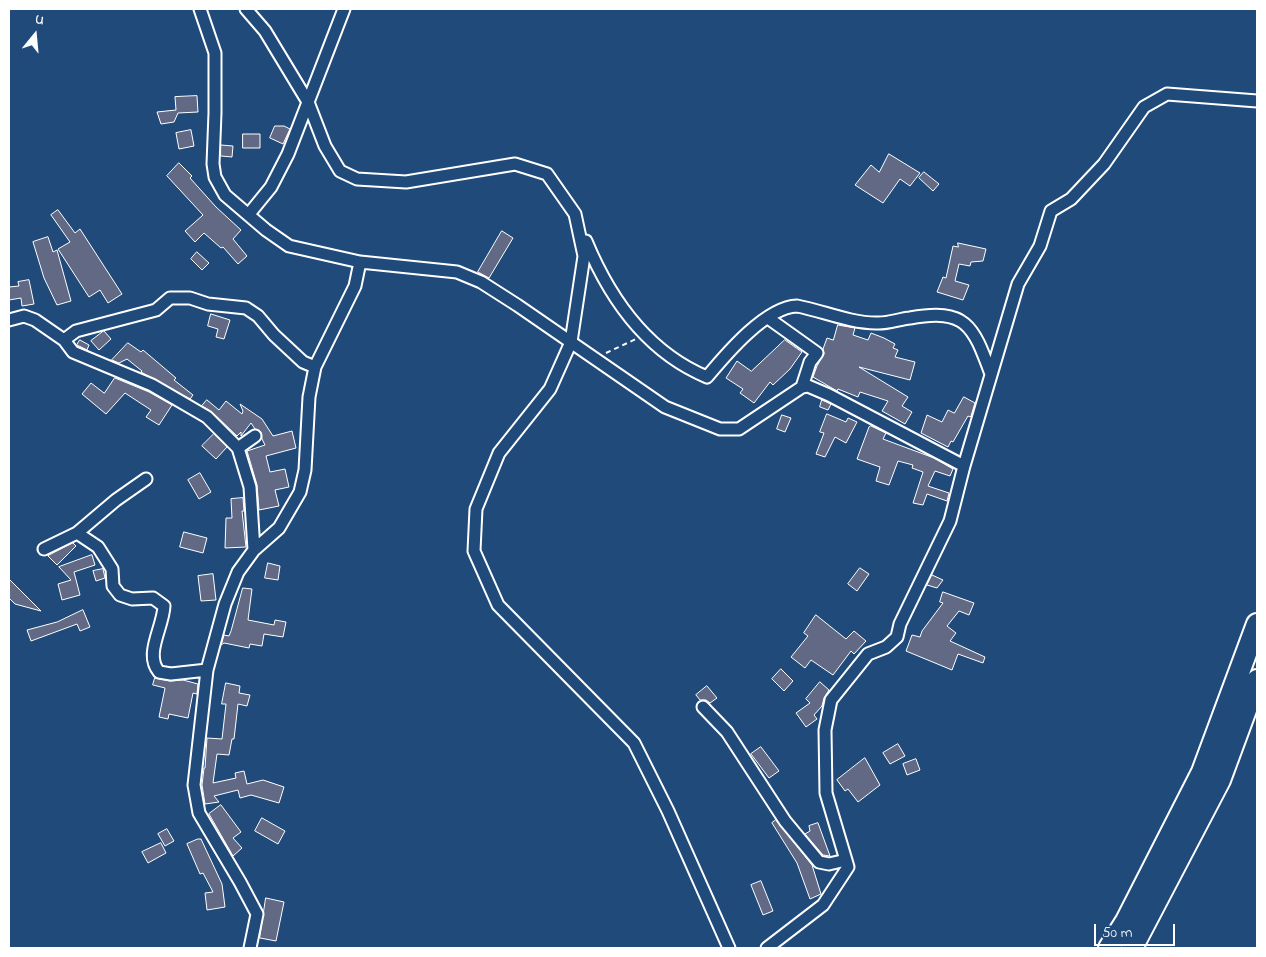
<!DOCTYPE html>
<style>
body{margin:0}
#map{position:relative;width:1266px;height:957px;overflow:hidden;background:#1f4a7a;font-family:"Indie Flower",sans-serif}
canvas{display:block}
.frame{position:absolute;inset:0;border:10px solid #fff;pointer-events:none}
.north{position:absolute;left:10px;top:10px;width:50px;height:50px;-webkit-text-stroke:4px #1f4a7a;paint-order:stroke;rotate:17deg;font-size:14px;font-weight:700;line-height:20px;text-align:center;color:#fff}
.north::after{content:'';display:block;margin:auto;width:18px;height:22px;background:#fff;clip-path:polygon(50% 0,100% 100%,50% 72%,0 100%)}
.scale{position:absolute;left:1094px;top:924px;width:81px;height:22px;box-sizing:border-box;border:2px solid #fff;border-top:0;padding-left:6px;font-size:15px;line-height:18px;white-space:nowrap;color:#fff;-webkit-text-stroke:4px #1f4a7a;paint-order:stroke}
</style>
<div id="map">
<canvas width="1266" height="957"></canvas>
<div class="frame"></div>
<div class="north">U</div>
<div class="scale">50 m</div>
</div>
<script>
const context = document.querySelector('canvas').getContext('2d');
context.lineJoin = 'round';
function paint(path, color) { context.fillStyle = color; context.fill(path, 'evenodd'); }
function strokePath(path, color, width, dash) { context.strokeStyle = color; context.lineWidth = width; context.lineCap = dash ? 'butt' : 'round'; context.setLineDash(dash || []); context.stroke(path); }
const building = new Path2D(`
 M197 96 198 112 178 113 174 122 161 124 157 112 176 110 175 97Z
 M275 126H284L290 129 283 144 270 138Z
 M191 130 194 146 179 149 176 133Z
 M243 134H260V148H243Z
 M221 145 233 146 232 157 221 156Z
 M889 154 920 173 910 186 900 179 883 203 855 185 871 165 879 172Z
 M179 163 192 176 190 178 216 207 241 230 233 239 247 256 238 264 223 247 221 248 204 233 195 242 185 231 203 215 167 176Z
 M924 172 939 184 933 191 919 178Z
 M58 210 75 233 80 229 122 294 108 303 100 290 89 297 58 249 70 242 51 215Z
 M502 231 513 238 489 278 478 272Z
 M48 237 53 252 57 250 71 301 57 305 44 278 33 242Z
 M958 243 986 249 983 261 971 262 970 266 959 264 955 281 969 285 963 300 937 292 943 277 946 278 953 246 958 247Z
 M197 252 209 263 202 270 191 259Z
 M29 280 34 304 22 306 21 298 9 300V287L19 286 18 282Z
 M211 314 230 320 224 339 216 337 218 329 208 326Z
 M838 325 855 328 853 335 868 340 871 333 884 338 895 344 893 348 898 350 895 357 915 362 910 380 859 367 908 397 902 406 912 412 905 424 882 411 888 401 860 392 858 397 838 389 837 391 813 377 817 366 824 354 823 349 827 338 833 340Z
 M104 331 111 339 99 350 91 341Z
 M80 340 89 345 87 350 77 345Z
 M785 340 802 352 790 369 773 385 770 382 754 403 740 393 743 389 726 378 737 361 751 371Z
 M128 343 141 352 143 350 176 378 174 380 193 395 190 399 141 372 142 371 127 359 119 363 112 360Z
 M115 378 149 392 172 405 159 425 146 417 151 410 125 393 106 414 82 394 91 383 104 393Z
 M964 397 975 403 971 416 970 417 968 416 953 442 951 441 948 447 921 433 927 415 942 422 948 410 954 413Z
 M207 400 219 410 226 401 242 414 243 411 240 404 262 419 273 436 292 431 296 448 266 456 270 472 285 469 289 487 275 490 279 506 259 510 257 485 247 451 265 445 262 439 261 432 255 429 251 423 241 436V432L237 436 212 412 202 406Z
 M822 400 831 404 828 410 820 407Z
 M827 414 846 422 848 418 857 422 846 443 835 437 825 457 816 454 824 433 820 432Z
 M782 415 791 418 785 432 777 429Z
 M871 426 886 433 883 439 934 458 953 469 950 476 935 471 928 486 949 493 947 501 927 494 923 505 913 503 923 472 912 468 913 465 898 461 889 485 876 481 880 467 857 459 869 427Z
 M214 434 227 447 216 459 202 446Z
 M200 473 211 492 199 499 188 480Z
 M243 498 244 511H242L246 547 225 548 226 518H232L231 499Z
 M184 532 207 538 203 553 180 547Z
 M73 543 76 546 57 565 48 556Z
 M92 555 95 565 74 572 80 595 62 600 58 584 71 580 59 567Z
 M268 563 280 566 278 580 265 578Z
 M860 568 869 574 857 591 848 584Z
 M103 569 105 578 96 581 93 571Z
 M213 574 216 600 201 601 198 576Z
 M932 575 943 580 937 588 927 585Z
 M9 579 41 611 15 604 9 598Z
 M243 588 252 589 248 620 274 625 275 620 286 622 283 637 264 634 262 646 250 644 249 648 224 643 221 645 224 635 229 636 231 631Z
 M943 592 974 603 969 615 959 611 947 626 956 633 950 641 985 657 983 663 958 654 952 670 906 651 912 635 920 637 922 631 943 603 940 602Z
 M83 610 90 627 80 631 77 624 31 641 27 630 57 622Z
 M816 615 846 639 854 631 866 641 854 654 851 651 833 675 811 660 805 668 791 657 808 636 804 633Z
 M781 669 793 681 784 691 772 679Z
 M155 678 170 681 183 680 198 684 197 694 193 693 188 718 169 714 168 719 159 717 165 688 153 685Z
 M820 682 829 690 824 698 822 706 814 715 817 719 806 727 796 713 810 703 806 699Z
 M226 683 240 686 239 693 250 695 247 706 238 704 234 739H232L229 755 217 754 213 783 236 778 235 773 244 771 247 784 263 780 284 787 279 803 251 795 240 798 238 790 214 796 219 802 205 804 202 785 204 768H205L207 738 222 739 226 704H222Z
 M707 686 717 698 710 703 706 700H700L696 695Z
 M898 744 905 756 890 764 883 753Z
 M761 747 779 771 769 778 751 754Z
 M865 758 880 785 858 802 848 789 845 791 837 780Z
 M916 759 920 770 907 775 903 764Z
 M221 805 241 832 233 838 242 848 233 856 209 814Z
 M262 818 285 831 278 844 255 831Z
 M776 820 812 865 821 894 810 899 797 863 772 823Z
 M818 823 830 856 823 855 805 834 810 831 809 826Z
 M167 829 174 841 165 846 158 834Z
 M198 839H201L222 884 225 907 207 910 205 893 213 892 203 873 200 874 187 844Z
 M161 843 166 853 148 863 142 852Z
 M761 881 773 911 763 915 751 885Z
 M266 898 284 902 276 941 260 938Z`);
paint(building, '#616985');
strokePath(building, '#fff', 1);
const street = new Path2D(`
 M200 9 215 53V113L213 164 215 177 225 195 266 230 289 246 360 262 457 272 481 282 517 305 665 407 720 429H739L802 387 808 386 829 395 964 466
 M246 9 265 31 308 102 325 146 340 171 357 179 406 182 515 164 547 174 575 214 584 256 571 342 550 389 499 453 476 509 474 551 498 605 634 743 668 811 729 948
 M249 214 271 187 288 154 344 9
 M586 241C610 299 647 352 707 377 727 353 766 307 797 306 823 311 850 323 876 323 887 324 899 319 910 318 967 308 973 326 991 374
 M768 318 817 353 810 362 802 387
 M9 320 24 316 35 320 64 340 73 352 152 385 207 417 238 448 250 487 254 550
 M64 340 76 331 156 310 170 298H190L208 304 246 308 258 316 274 335 303 362 315 367
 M238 448 255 436
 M77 533 116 500 146 479
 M44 549 77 533 98 547 112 569 113 586 120 595 132 599 153 598 164 606C163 628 144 654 159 672L171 674 207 670
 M703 707 727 732 785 821 819 862 829 864 846 860
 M250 948 257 914 240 882 199 813 194 785 207 670 225 604 238 572 254 550 279 528 300 492 305 470 309 397 315 367 355 286 360 262
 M767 948 823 905 848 867 826 793 825 730 831 700 868 654 886 647 897 637 900 624 950 521 964 466 1018 284 1040 246 1051 211 1071 199 1104 164 1144 107 1167 94 1257 101`);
const highway = new Path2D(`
 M1109 948 1126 921 1202 772 1257 624
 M1132 948 1220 780 1257 680`);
strokePath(street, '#fff', 15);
strokePath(highway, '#fff', 24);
strokePath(new Path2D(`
 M606 353 636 339`), '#fff', 2, [5, 4]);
strokePath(street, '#1f4a7a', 11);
strokePath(highway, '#1f4a7a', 20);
</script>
